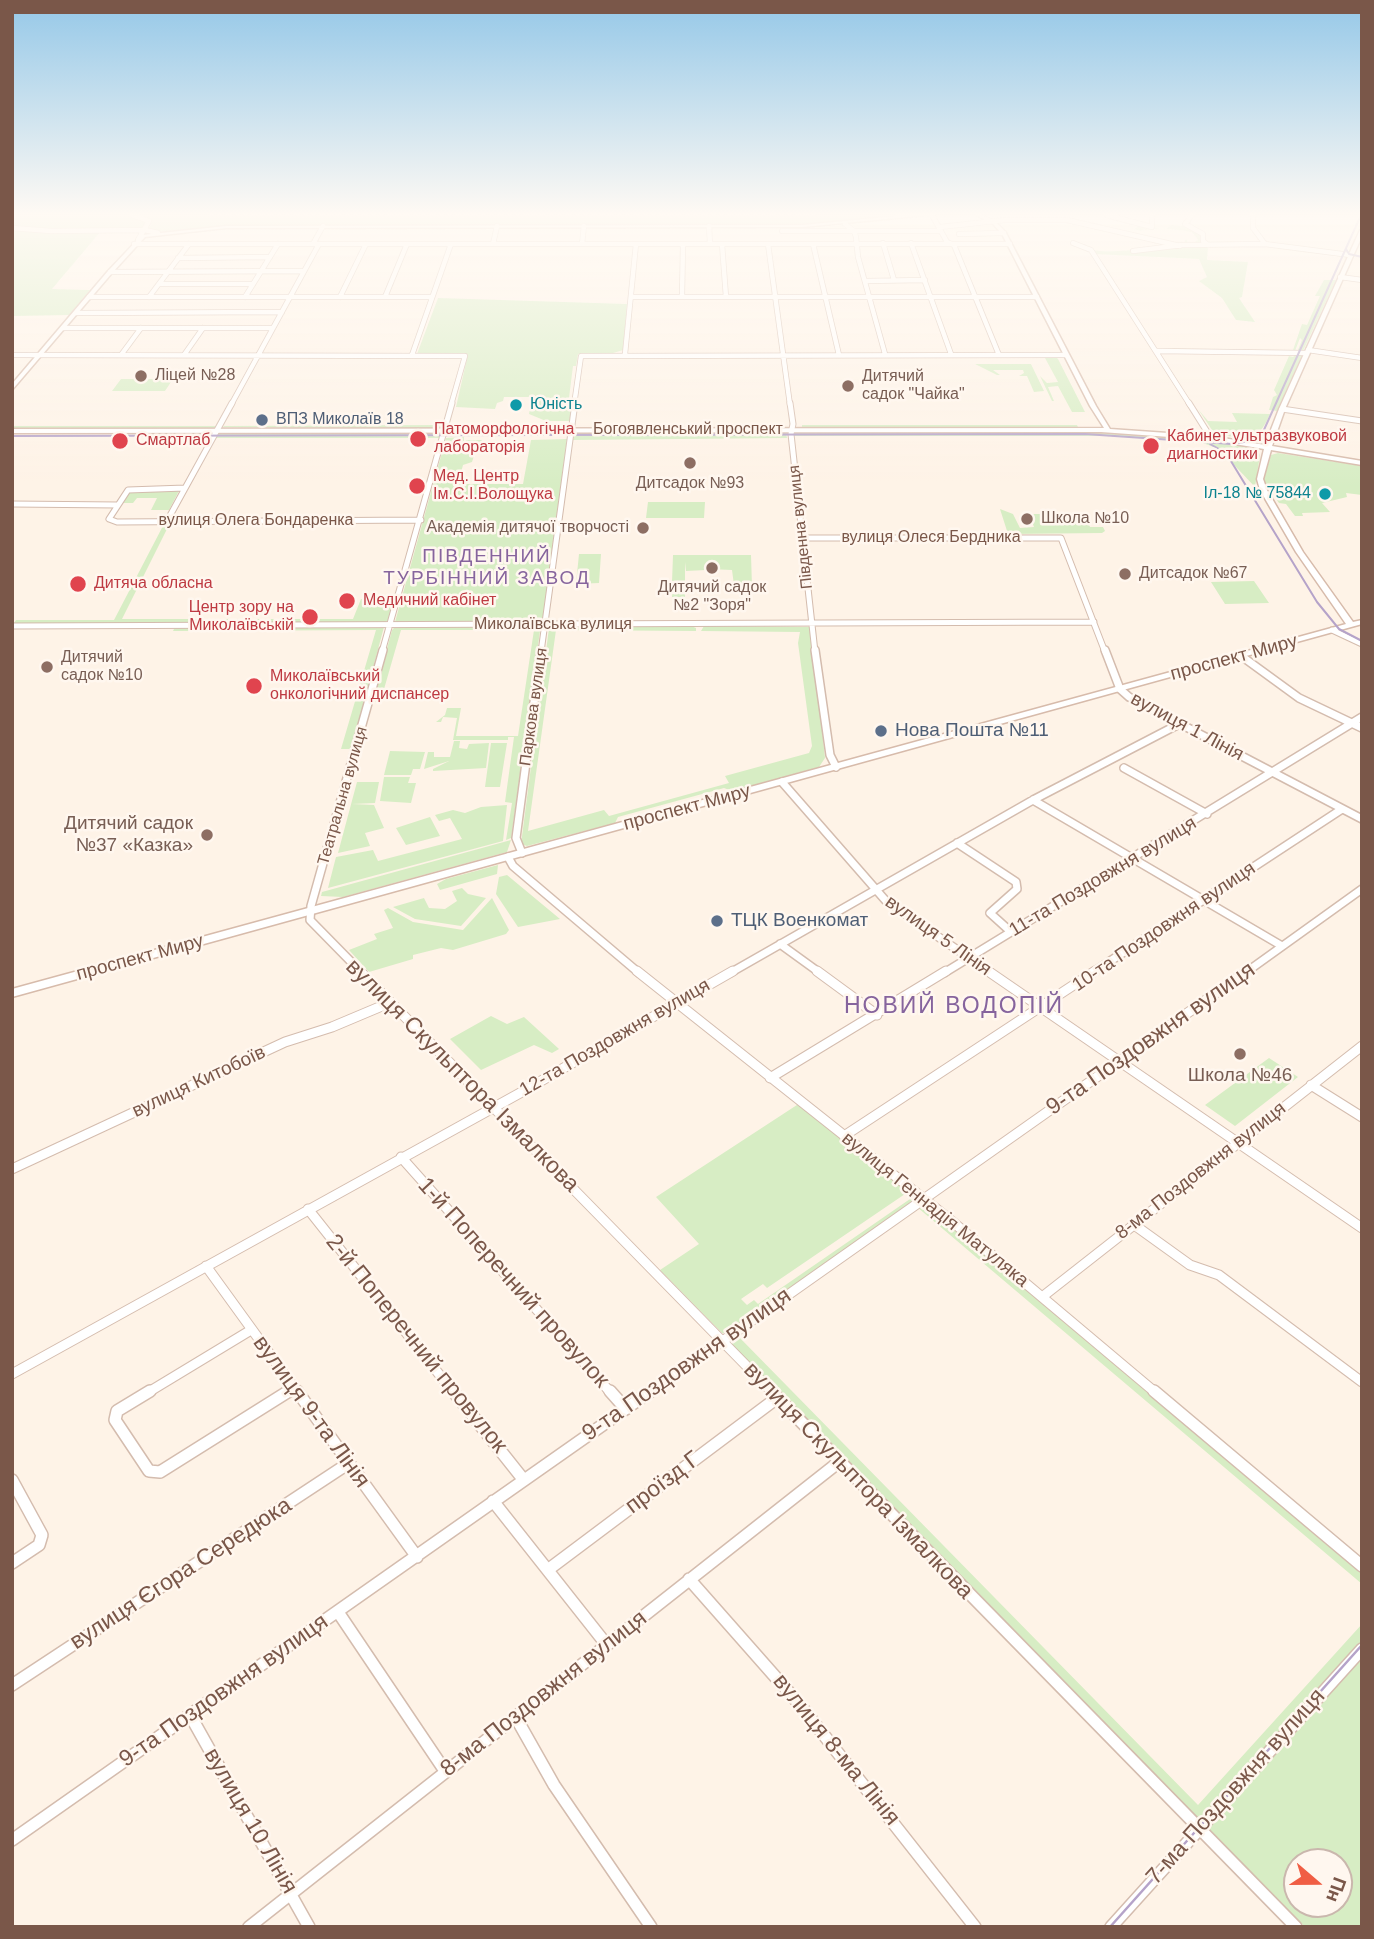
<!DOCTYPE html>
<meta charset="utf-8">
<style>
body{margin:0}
#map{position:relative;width:1374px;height:1939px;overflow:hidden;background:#fef3e7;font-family:Arial,sans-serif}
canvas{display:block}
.frame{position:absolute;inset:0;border:14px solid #7a5749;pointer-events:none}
.north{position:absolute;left:1283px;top:1848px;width:70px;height:70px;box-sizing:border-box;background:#fff7ef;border:2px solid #cab7ad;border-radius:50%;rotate:110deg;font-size:19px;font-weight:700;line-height:28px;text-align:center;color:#7a5749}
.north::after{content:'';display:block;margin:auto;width:24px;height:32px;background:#f05e44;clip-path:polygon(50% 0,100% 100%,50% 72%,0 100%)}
</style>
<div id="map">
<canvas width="1374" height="1939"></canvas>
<div class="frame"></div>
<div class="north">Пн</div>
</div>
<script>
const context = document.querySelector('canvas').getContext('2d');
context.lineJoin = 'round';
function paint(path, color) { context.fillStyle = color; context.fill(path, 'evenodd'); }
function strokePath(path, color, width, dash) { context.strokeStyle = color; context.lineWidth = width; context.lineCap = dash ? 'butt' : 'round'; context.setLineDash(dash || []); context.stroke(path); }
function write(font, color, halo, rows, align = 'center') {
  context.font = font + ' Arial,sans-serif'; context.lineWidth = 5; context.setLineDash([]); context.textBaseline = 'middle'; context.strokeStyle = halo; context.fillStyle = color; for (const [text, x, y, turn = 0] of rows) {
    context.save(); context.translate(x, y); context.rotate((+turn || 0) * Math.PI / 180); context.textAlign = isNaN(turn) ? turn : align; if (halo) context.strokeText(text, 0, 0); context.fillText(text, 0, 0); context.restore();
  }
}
paint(new Path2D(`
 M12 215H128L146 222 144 229 50 230 12 227Z
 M137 215H903L802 225 224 226 155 232 148 230 152 221Z
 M1155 223V228L1166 229 1171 225 1182 226 1183 223 1202 235 1201 240 1214 246 1208 247 1207 260 1248 262 1242 297 1239 298 1255 322 1236 320 1222 298 1199 281 1207 277 1199 259 1094 254 1091 250C1125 255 1153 244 1183 245L1186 239 1189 245 1198 240 1192 232C1178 230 1156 226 1143 231L1147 227 1141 231 1134 229 1141 224 1153 226Z
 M12 229 101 231 52 289 90 290 69 315 12 316Z
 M1324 280H1336L1303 351 1297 352 1302 340 1300 338 1295 351H1286L1293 350 1302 324 1307 325 1320 296H1315Z
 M438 298 627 304 623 350 610 354H578L576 366H573L569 398 573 401 570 421H546L529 414 532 397H504L503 401 497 403 495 409 456 407 468 354H417Z
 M1296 354 1302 355 1277 411 1269 410 1273 397 1277 395 1274 390 1289 356 1293 357Z
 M1054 355 1058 359 1085 412H1072L1058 386 1048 387 1054 401H1052L1040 376 1047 383 1058 382 1045 358H1031Z
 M975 364H1031L1044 391 1034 392 1027 376H1019L1024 373 1023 370H993L1000 375H997Z
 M121 379H173L165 391H112Z
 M1198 409 1208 421 1237 422 1232 413 1270 414C1256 446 1245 439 1214 433Z
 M446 425 442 428 223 427 224 426Z
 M802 425H1077L1078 427H802Z
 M12 426H217L212 429 12 428Z
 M575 432H783L786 433 787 438 573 440Z
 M795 432 1128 433 1228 442 1257 448 1260 455 1255 487 1219 449 1200 442 1117 436H794Z
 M220 433 438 432 440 433V438H215Z
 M464 437V445L466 440H482L480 448H463L461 453H475L472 462 463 465 458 484H523L531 440 567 439 542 622H395L446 438Z
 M1278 453 1362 466V495L1346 493 1347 497 1322 503 1330 512 1302 513 1303 516H1295L1286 504 1279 503 1268 488 1264 487 1263 480 1271 455Z
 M180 489 169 510H151L157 498H137L133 503H123L131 490Z
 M648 502H705L704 518H646Z
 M1000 509 1013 514 1020 528 1034 527 1029 514H1084L1090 527H1103L1105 531 1102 533 1008 534Z
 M165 522 170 523 122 619H353L361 599 395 598 389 620 382 623H14L16 620H114Z
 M579 554H601L599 583 576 584Z
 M673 555H751L752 587 750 584 734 585 732 570 708 569 706 562V570L686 571 685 562V590L682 591H685V597H672L673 583 683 582H672Z
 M1254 581 1269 603 1225 604 1211 582Z
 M532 626 540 631 511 838 506 840 512 803 505 802 514 737H508V740H453L457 718 443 717 441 722H436L445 715 447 708H461L456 736H518L534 630H401L380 703 373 701 392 630 395 627Z
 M691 626 696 628V631L556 630 528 831 604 810 609 816 729 783 725 776 809 753 812 746 798 643 800 632 701 631 704 626 811 627 825 758 819 767 732 791 724 788 618 817 615 823 527 846 521 844 549 628Z
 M175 627H384L351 749H341L376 630 173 631Z
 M454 741H460L459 748 467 749 469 744 489 743 486 768 433 771V769L449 761 424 769 428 752H434V757H450Z
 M491 743H507L500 787H485Z
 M390 751 425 752 420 769H413L411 775H384Z
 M384 777H410L408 783H416L411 803 380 801Z
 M357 782H379L375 803 352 804 374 805 384 828 365 833 370 846 338 853Z
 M507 805 503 841 328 888 336 857 373 850 378 861 462 839 450 818 439 821 435 815 453 810 465 813 481 807Z
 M430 817 440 836 406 845 396 828Z
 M511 840 507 852 343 897 321 896 322 892Z
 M498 865 497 874 440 890 437 884 446 879Z
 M507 875 560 919 518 927 496 894 499 877Z
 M462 888 468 894 486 898 461 926 415 919 393 907 424 898 429 908 445 909 457 901 452 891Z
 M492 898 509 930 506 934 453 950 441 948 413 955V959L369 972 349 950 377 939 374 934 393 928 384 910 388 908 413 922 463 930Z
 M491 1016 507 1024 524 1017 559 1049 552 1053 534 1045 481 1070 450 1039Z
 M1269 1058 1298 1077 1235 1126 1205 1105Z
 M800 1103 915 1199 730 1333H722L660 1270 699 1244 656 1197ZM905 1194 910 1199 758 1304 754 1300 747 1305 741 1299 763 1284 767 1288Z
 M921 1204 927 1205 1362 1569V1584L917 1207Z
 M738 1336 1198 1805 1362 1624V1927H1305L731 1345 733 1339ZM1297 1862H1339V1904H1297Z`), '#d7edc4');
const streetFar4 = new Path2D(`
 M132 215 149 221 138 240
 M932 215 947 242 954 245 999 355
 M1106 215 1152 227V215
 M1192 215 1185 224 1203 234V241L1208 245
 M1253 215V228L1265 244
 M845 224 854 231 856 237 858 257 885 354
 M709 226 710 244
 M940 227 1005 220H1067L1180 246
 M12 228 51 231 145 230 158 233
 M782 231H941
 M959 234 1004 233
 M883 243 894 280
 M911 243 951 354
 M1073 243 1091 250 1190 405
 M134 244H1010
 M313 244 323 226
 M493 244 497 226
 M582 244 584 226
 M722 244 726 297
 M768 244 790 405
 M813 244 839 355
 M1133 251 1182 245 1265 244 1350 255
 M178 258 270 257
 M110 272 304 271
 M1340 277 1362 280
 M865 281 925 280
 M159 284H253
 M89 297H432
 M149 297 189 244
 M245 297 278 244
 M340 297 366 244
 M385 297 407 244
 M633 297H1037
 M682 297 683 244
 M76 313 282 312
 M63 328H273
 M1308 350 1362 358
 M1157 351 1306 353
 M625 354 636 244
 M12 355 465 356 451 405
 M121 355 141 328
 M184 355 203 328
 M412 355 451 244
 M231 405 319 244
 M574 405 581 356 1066 355`);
const streetFar3 = new Path2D(`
 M790 403 793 424 791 434 815 652
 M1189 403 1211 438
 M1282 409 1362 421
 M185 488 128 490 109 519 117 522 421 520
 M12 504 118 505
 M167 521 232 403
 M802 538H1061L1105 652
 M12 626 1094 622
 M1332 630 1362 644
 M382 652 452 403
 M541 652 575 403`);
const streetFar2 = new Path2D(`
 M815 650 830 755 836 767
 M1105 650 1120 689 1129 697 1362 819
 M1240 655 1299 698 1362 728
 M1124 768 1207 814
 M782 782 886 901 991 973
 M1033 800 1282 946
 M957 843 1016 882 1017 889 990 913 1011 932
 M522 853 516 838 541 650
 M508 857 513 866 639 973
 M780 944 820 973
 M362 973 310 920 311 906 383 650
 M730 973 1033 800 1181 723
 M944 973 1362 717
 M1092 973 1342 809
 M1245 973 1362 889`);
const streetFar1 = new Path2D(`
 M360 971 773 1393
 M637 971 948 1218 1156 1393
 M817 971 877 1015
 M988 971 1362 1228
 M770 1078 946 971
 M1311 1085 1362 1117
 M844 1136 1095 971
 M401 1157 611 1393
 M12 1169 285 1042 332 1027 389 1003
 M308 1209 454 1393
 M1133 1224 1190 1265 1219 1275 1362 1382
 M206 1266 298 1393
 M1042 1297 1362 1046
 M12 1374 520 1093 733 971
 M147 1393 251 1330
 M287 1393 294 1388
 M649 1393 1247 971`);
const street = new Path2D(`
 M150 1391 117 1411 115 1420 149 1471 160 1472 289 1391
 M297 1391 417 1557
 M453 1391 523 1479
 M610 1391 626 1409
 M771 1391 1296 1927
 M1154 1391 1362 1566
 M12 1480 42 1535 39 1545 12 1563
 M493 1501 606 1644
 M549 1569 777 1398
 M689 1579 801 1706 975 1927
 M338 1612 445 1771
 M12 1685 349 1463
 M190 1715 309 1927
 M515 1716 554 1785 651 1927
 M12 1840 651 1391
 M249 1927 839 1462
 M1111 1927 1362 1649`);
const secondary = new Path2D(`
 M907 215H927L803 227 226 228 145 237 112 273 12 390V384L108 271 142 235 226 226 803 225Z
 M976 215C989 215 998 223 1006 233L1096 406 1110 429 1211 436 1265 445 1279 409 1360 230 1362 229V236L1285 409 1272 446 1362 461V465L1271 450 1263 479 1267 490 1303 552 1353 622 1362 620V624L12 997V989L1346 624 1296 552 1260 490 1257 479 1264 449 1211 440 1101 432 12 433V429L1104 428 1090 406 1002 234 993 224Z`);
strokePath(streetFar4, '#d4bcae', 6);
strokePath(streetFar3, '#d4bcae', 7);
strokePath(streetFar2, '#d4bcae', 10);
strokePath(streetFar1, '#d4bcae', 11);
strokePath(street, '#d4bcae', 14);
strokePath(secondary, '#d7bbab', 3);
strokePath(streetFar4, '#fff', 4.5);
strokePath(streetFar3, '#fff', 5);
strokePath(streetFar2, '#fff', 7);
strokePath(streetFar1, '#fff', 9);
strokePath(street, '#fff', 11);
paint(secondary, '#fff');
strokePath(new Path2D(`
 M1346 249 1349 254 1362 257
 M12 436 1085 434 1232 444 1244 442 1263 432 1361 215
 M1210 444 1226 453 1317 602 1339 629 1362 641`), '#b5a3c9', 2);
strokePath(new Path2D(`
 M1110 1927 1362 1645`), '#b5a3c9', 2.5);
strokePath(new Path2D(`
 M209 215H816`), '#b5a3c9', 2, [5, 3.5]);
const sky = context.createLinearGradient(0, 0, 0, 487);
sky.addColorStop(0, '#95c8e8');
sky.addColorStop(0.44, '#fffaf4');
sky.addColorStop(1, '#fffaf400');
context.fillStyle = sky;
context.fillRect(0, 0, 1374, 487);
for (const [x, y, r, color] of [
 [141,376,7,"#8d6e63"],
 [848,386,7,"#8d6e63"],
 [516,405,7,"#0f9aa8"],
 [262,420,7,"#5c6f8a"],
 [418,439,9,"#e0444e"],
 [120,441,9,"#e0444e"],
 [1151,446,9,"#e0444e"],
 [690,463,7,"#8d6e63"],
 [417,486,9,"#e0444e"],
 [1325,494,7,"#0f9aa8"],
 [1027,519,7,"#8d6e63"],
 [643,528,7,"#8d6e63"],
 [712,568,7,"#8d6e63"],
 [1125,574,7,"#8d6e63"],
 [78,584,9,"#e0444e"],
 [347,601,9,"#e0444e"],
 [310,617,9,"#e0444e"],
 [47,667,7,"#8d6e63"],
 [254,686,9,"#e0444e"],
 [881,731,7,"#5c6f8a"],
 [207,835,7,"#8d6e63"],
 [717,921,7,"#5c6f8a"],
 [1240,1054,7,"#8d6e63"]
]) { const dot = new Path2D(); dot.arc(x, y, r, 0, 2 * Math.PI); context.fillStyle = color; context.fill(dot); strokePath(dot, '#fff7ef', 2.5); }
write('16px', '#785e54', '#fff7ef', [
 ["Ліцей №28",155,376],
 ["Дитячий",862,377],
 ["садок \"Чайка\"",862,395],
 ["Дитсадок №93",690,484,"center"],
 ["Школа №10",1041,519],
 ["Академія дитячої творчості",629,528,"right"],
 ["Дитсадок №67",1139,574],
 ["Дитячий садок",712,588,"center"],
 ["№2 \"Зоря\"",712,606,"center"],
 ["Дитячий",61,658],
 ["садок №10",61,676]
], 'left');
write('16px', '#0d838f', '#fff7ef', [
 ["Юність",530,405],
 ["Іл-18 № 75844",1311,494,"right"]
], 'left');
write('16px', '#4e5e75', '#fff7ef', [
 ["ВПЗ Миколаїв 18",276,420]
], 'left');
write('16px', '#be3a42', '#fff7ef', [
 ["Патоморфологічна",434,430],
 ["лабораторія",434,448],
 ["Кабинет ультразвуковой",1167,437],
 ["диагностики",1167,455],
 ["Смартлаб",136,441],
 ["Мед. Центр",433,477],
 ["Ім.С.І.Волощука",433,495],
 ["Дитяча обласна",94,584],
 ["Медичний кабінет",363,601],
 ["Центр зору на",294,608,"right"],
 ["Миколаївській",294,626,"right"],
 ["Миколаївський",270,677],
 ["онкологічний диспансер",270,695]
], 'left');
write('16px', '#7a5749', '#fff7ef', [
 ["Богоявленський проспект",688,430],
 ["вулиця Олега Бондаренка",256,521],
 ["Південна вулиця",801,527,-96],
 ["вулиця Олеся Бердника",931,538],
 ["Миколаївська вулиця",553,625],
 ["Паркова вулиця",534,707,-82],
 ["Театральна вулиця",343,796,-74]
]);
context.letterSpacing = '2px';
write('19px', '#86649d', '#fff7ef', [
 ["ПІВДЕННИЙ",487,557],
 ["ТУРБІННИЙ ЗАВОД",487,579]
]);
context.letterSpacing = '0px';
write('19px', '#7a5749', '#fff7ef', [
 ["проспект Миру",1234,658,-15],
 ["вулиця 1 Лінія",1187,727,28],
 ["проспект Миру",687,808,-15],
 ["11-та Поздовжня вулиця",1103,877,-31],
 ["10-та Поздовжня вулиця",1164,927,-34],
 ["вулиця 5 Лінія",938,936,35],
 ["проспект Миру",140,958,-15],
 ["12-та Поздовжня вулиця",615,1038,-30],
 ["вулиця Китобоїв",199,1082,-25],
 ["8-ма Поздовжня вулиця",1201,1171,-38],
 ["вулиця Геннадія Матуляка",935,1210,39]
]);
write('19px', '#4e5e75', '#fff7ef', [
 ["Нова Пошта №11",895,731],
 ["ТЦК Военкомат",731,921]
], 'left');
write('19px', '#785e54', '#fff7ef', [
 ["Дитячий садок",193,824],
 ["№37 «Казка»",193,846],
 ["Школа №46",1240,1076,"center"]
], 'right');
context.letterSpacing = '2px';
write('23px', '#86649d', '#fff7ef', [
 ["НОВИЙ ВОДОПІЙ",954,1007]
]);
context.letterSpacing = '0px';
write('23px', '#7a5749', '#fff7ef', [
 ["9-та Поздовжня вулиця",1151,1039,-35],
 ["вулиця Скульптора Ізмалкова",462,1076,45],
 ["1-й Поперечний провулок",513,1283,48],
 ["2-й Поперечний провулок",416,1344,51],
 ["9-та Поздовжня вулиця",687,1365,-35],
 ["вулиця 9-та Лінія",311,1412,54],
 ["вулиця Скульптора Ізмалкова",858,1481,46],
 ["проїзд Г",663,1483,-37],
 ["вулиця Єгора Середюка",181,1574,-33],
 ["9-та Поздовжня вулиця",224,1691,-35],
 ["8-ма Поздовжня вулиця",544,1694,-38],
 ["вулиця 8-ма Лінія",836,1750,51],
 ["7-ма Поздовжня вулиця",1236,1787,-48],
 ["вулиця 10 Лінія",250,1821,60]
]);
</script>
